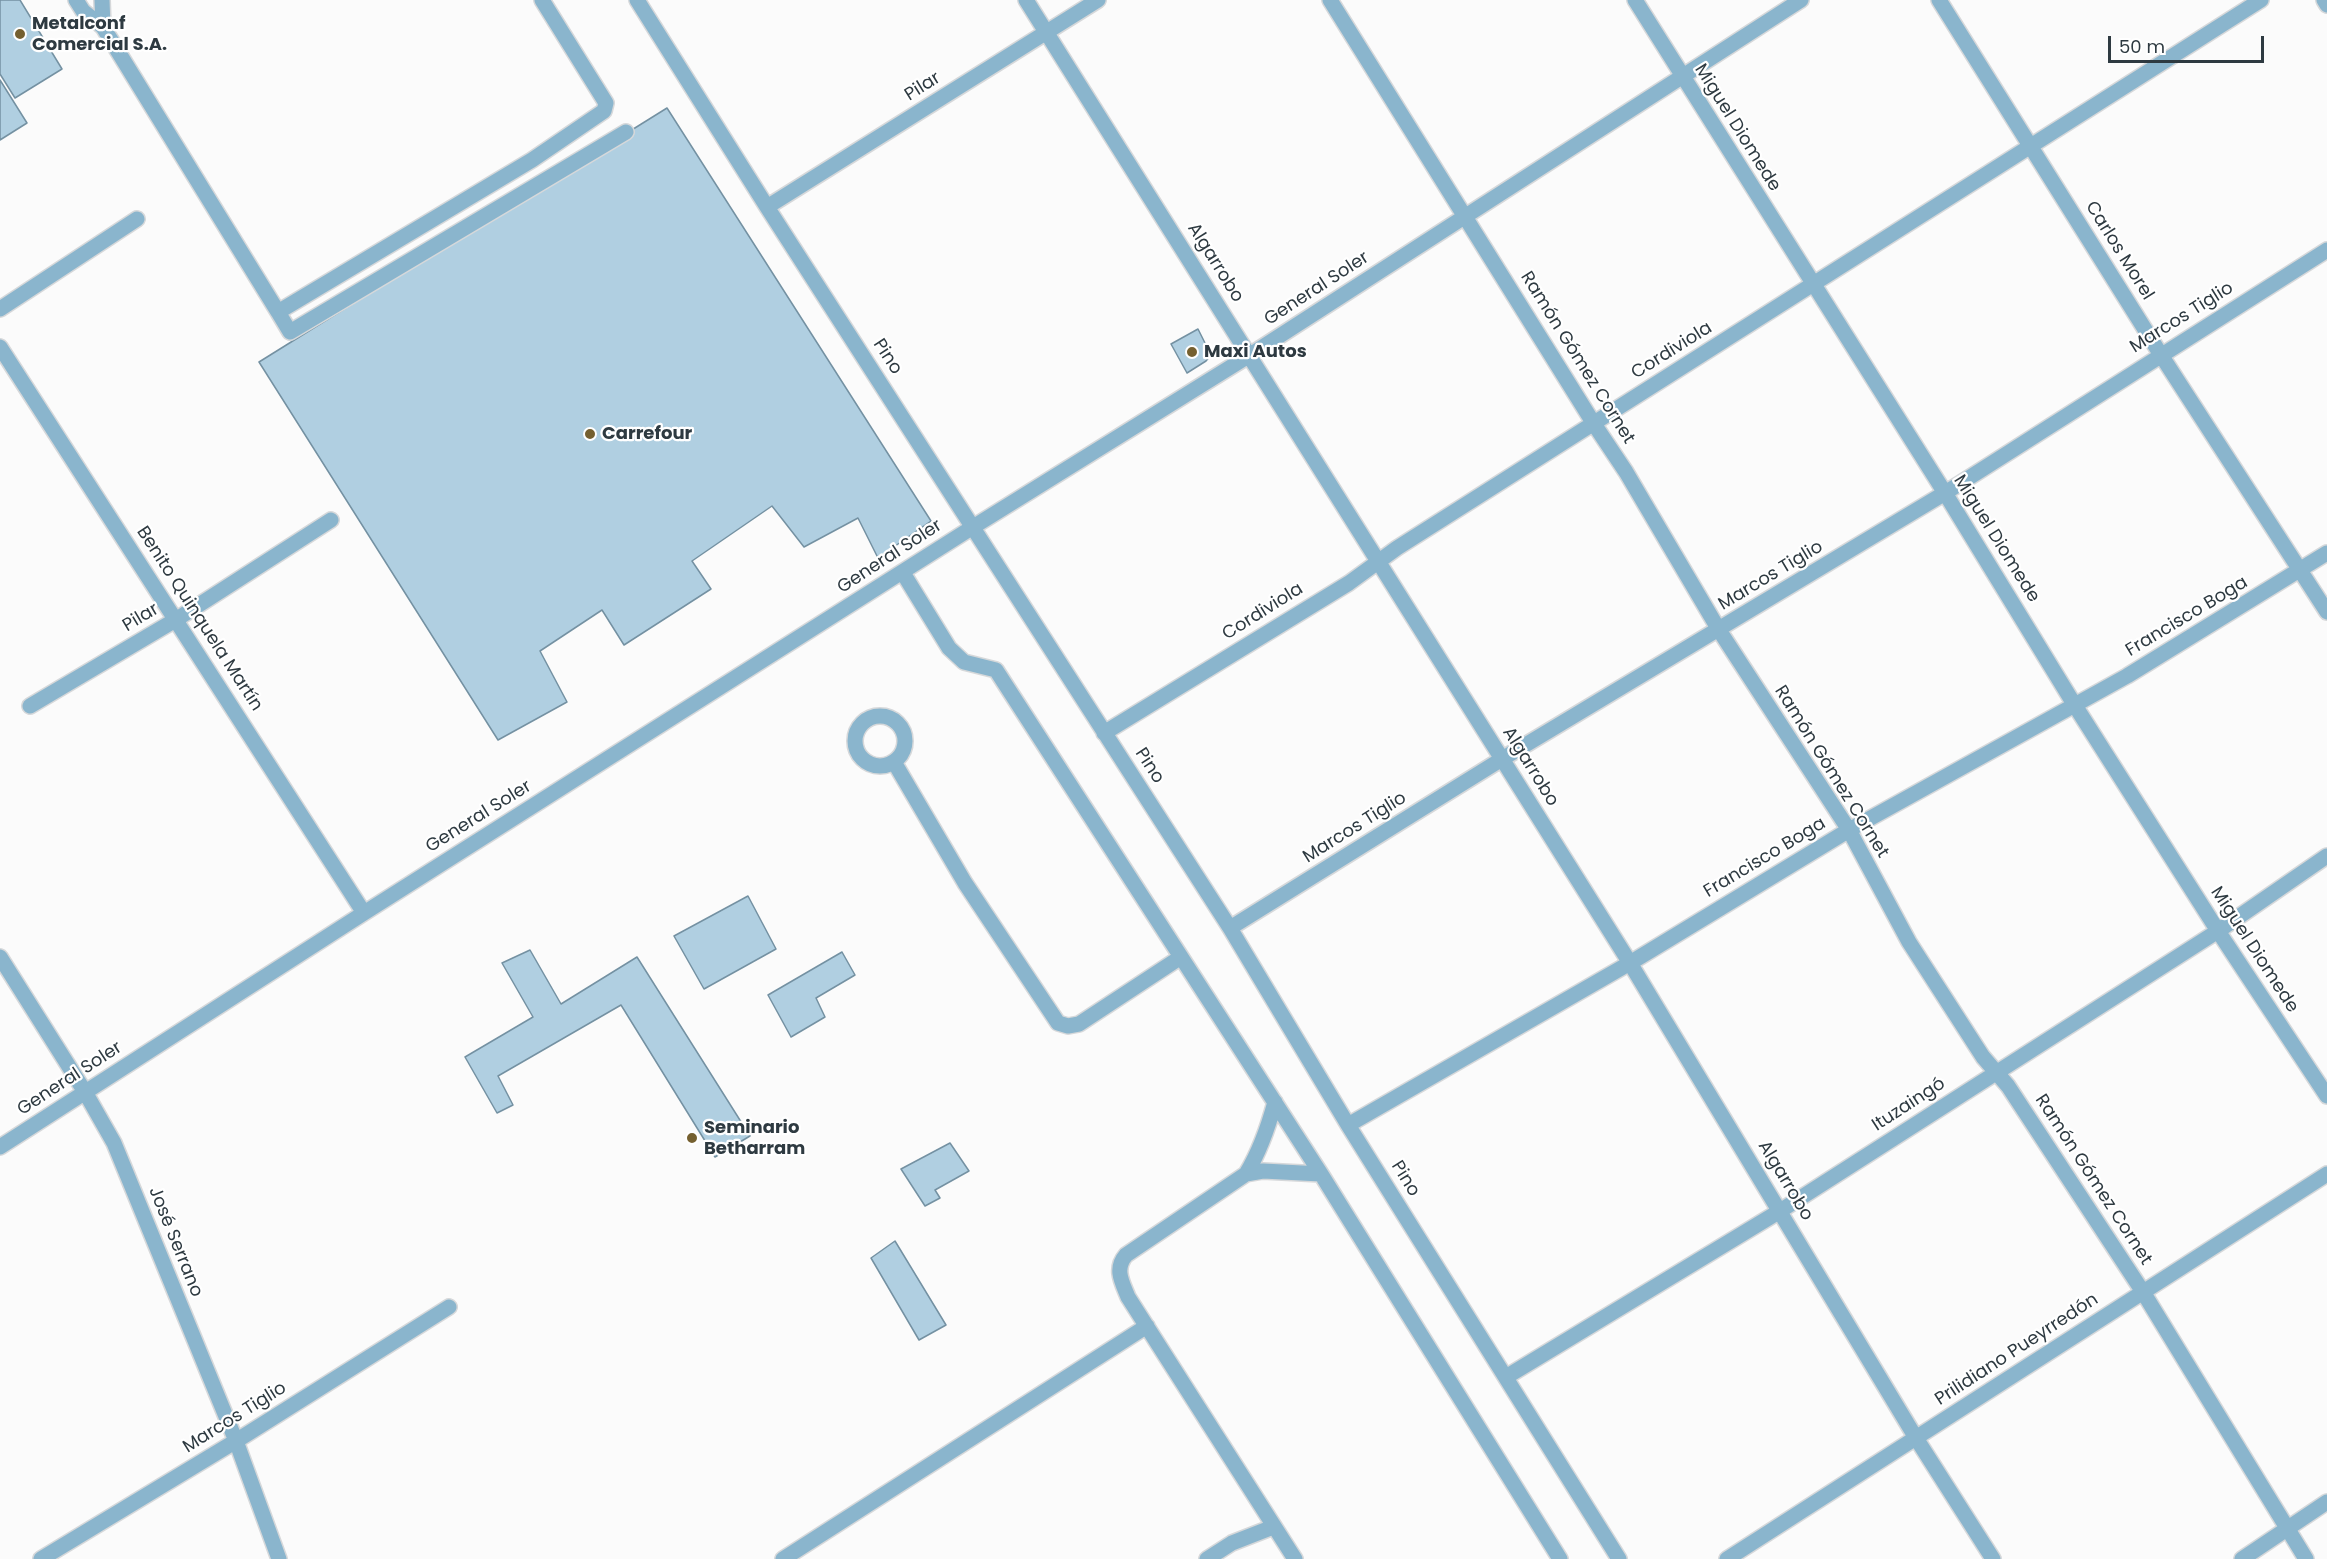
<!DOCTYPE html>
<meta charset="utf-8">
<style>
body{margin:0}
#map{position:relative;width:2327px;height:1559px;overflow:hidden;background:#fbfbfb;font-family:Poppins,sans-serif}
canvas{display:block}
.scale{position:absolute;left:2108px;top:36px;width:156px;height:27px;box-sizing:border-box;border:3px solid #2e3a41;border-top:0;padding-left:8px;font-size:18px;line-height:21px;white-space:nowrap;color:#2e3a41;-webkit-text-stroke:4px #fff;paint-order:stroke}
</style>
<div id="map">
<canvas width="2327" height="1559"></canvas>
<div class="scale">50 m</div>
</div>
<script>
const context = document.querySelector('canvas').getContext('2d');
context.lineJoin = 'round';
function paint(path, color) { context.fillStyle = color; context.fill(path, 'evenodd'); }
function strokePath(path, color, width, dash) { context.strokeStyle = color; context.lineWidth = width; context.lineCap = dash ? 'butt' : 'round'; context.setLineDash(dash || []); context.stroke(path); }
function write(font, color, halo, rows, align = 'center') {
  context.font = font + ' Poppins,sans-serif'; context.lineWidth = 4.5; context.setLineDash([]); context.textBaseline = 'middle'; context.strokeStyle = halo; context.fillStyle = color; for (const [text, x, y, turn = 0] of rows) {
    context.save(); context.translate(x, y); context.rotate((+turn || 0) * Math.PI / 180); context.textAlign = isNaN(turn) ? turn : align; if (halo) context.strokeText(text, 0, 0); context.fillText(text, 0, 0); context.restore();
  }
}
const building = new Path2D(`
 M0 0H20L62 69 15 98 0 74Z
 M0 80 27 123 0 140Z
 M667 108 931 521 878 558 858 518 804 547 772 506 692 561 711 589 624 645 602 610 540 651 567 702 498 740 259 362Z
 M1198 329 1211 355 1206 361 1187 373 1171 344Z
 M748 896 776 949 704 989 674 936Z
 M530 950 561 1004 637 957 750 1136 715 1157 621 1005 498 1076 513 1105 497 1113 465 1057 533 1017 502 963Z
 M842 952 855 975 816 998 825 1017 791 1037 768 995Z
 M950 1143 969 1171 935 1190 940 1198 925 1206 901 1169Z
 M895 1241 946 1325 919 1340 871 1258Z`);
paint(building, '#b0cfe1');
strokePath(building, '#7491a2', 1.5);
const minor = new Path2D(`
 M76 0 83 11 103 27 278 312 532 160 604 111 606 103 542 0
 M102 0 103 27
 M637 0 767 207 1230 928 1348 1125 1619 1559
 M1026 0 1630 963 1916 1438 1993 1559
 M1330 0 1594 424 1626 472 1719 630 1849 830 1909 942 1983 1057 2008 1086 2143 1292 2306 1559
 M1635 0 1945 493 2074 704 2218 931 2327 1096
 M1939 0 2161 355 2327 612
 M2324 0 2327 5
 M767 207 1098 0
 M0 309 137 219
 M278 312 290 332 626 132
 M0 347 364 913
 M903 573 949 648 964 662 996 670 1321 1174 1560 1559
 M30 706 177 619 331 520
 M855 741a25 25 0 1 1 50 0a25 25 0 1 1-50 0Z
 M1104 733 1349 583 1397 548 2261 0
 M894 762 965 883 1058 1023 1068 1026 1079 1024 1181 957
 M1230 928 1502 759 1945 493 2327 250
 M0 957 85 1092 114 1143 236 1441 279 1559
 M1275 1102C1268 1128 1260 1151 1246 1174L1263 1171 1321 1174
 M1348 1125 1630 963 1849 830 2127 676 2327 553
 M0 1147 364 913 973 527 1250 355 1801 0
 M1246 1174 1126 1255C1114 1269 1122 1282 1128 1297L1295 1559
 M1506 1377 1780 1211 2218 931 2327 856
 M41 1559 236 1441 449 1307
 M783 1559 1147 1326
 M1207 1559 1232 1543 1273 1527
 M1727 1559 2327 1174
 M2242 1559 2327 1502`);
strokePath(minor, '#d6d8da', 18);
strokePath(minor, '#8ab5cd', 15);
for (const [x, y, r, color] of [
 [20,34,6,"#756030"],
 [1192,352,6,"#756030"],
 [590,434,6,"#756030"],
 [692,1138,6,"#756030"]
]) { const dot = new Path2D(); dot.arc(x, y, r, 0, 2 * Math.PI); context.fillStyle = color; context.fill(dot); strokePath(dot, '#fff', 2); }
write('bold 18px', '#2e3a41', '#fff', [
 ["Metalconf",32,24],
 ["Comercial S.A.",32,45],
 ["Maxi Autos",1204,352],
 ["Carrefour",602,434],
 ["Seminario",704,1128],
 ["Betharram",704,1149]
], 'left');
write('18px', '#2e3a41', '#fff', [
 ["Pilar",923,87,-32],
 ["Miguel Diomede",1737,128,58],
 ["Carlos Morel",2119,251,58],
 ["Algarrobo",1215,263,58],
 ["General Soler",1317,289,-33],
 ["Marcos Tiglio",2182,318,-32],
 ["Cordiviola",1672,351,-32],
 ["Pino",887,357,57],
 ["Ramón Gómez Cornet",1577,358,58],
 ["Miguel Diomede",1996,539,58],
 ["General Soler",890,557,-33],
 ["Marcos Tiglio",1771,576,-31],
 ["Cordiviola",1263,612,-32],
 ["Francisco Boga",2187,617,-31],
 ["Pilar",141,618,-31],
 ["Benito Quinquela Martín",199,619,57],
 ["Pino",1149,766,57],
 ["Algarrobo",1530,767,58],
 ["Ramón Gómez Cornet",1831,772,58],
 ["General Soler",479,817,-32],
 ["Marcos Tiglio",1355,828,-32],
 ["Francisco Boga",1765,858,-31],
 ["Miguel Diomede",2254,950,57],
 ["General Soler",70,1079,-33],
 ["Ituzaingó",1909,1105,-33],
 ["Pino",1405,1179,58],
 ["Ramón Gómez Cornet",2093,1180,57],
 ["Algarrobo",1785,1181,59],
 ["José Serrano",175,1242,68],
 ["Prilidiano Pueyrredón",2017,1350,-33],
 ["Marcos Tiglio",235,1418,-32]
]);
</script>
